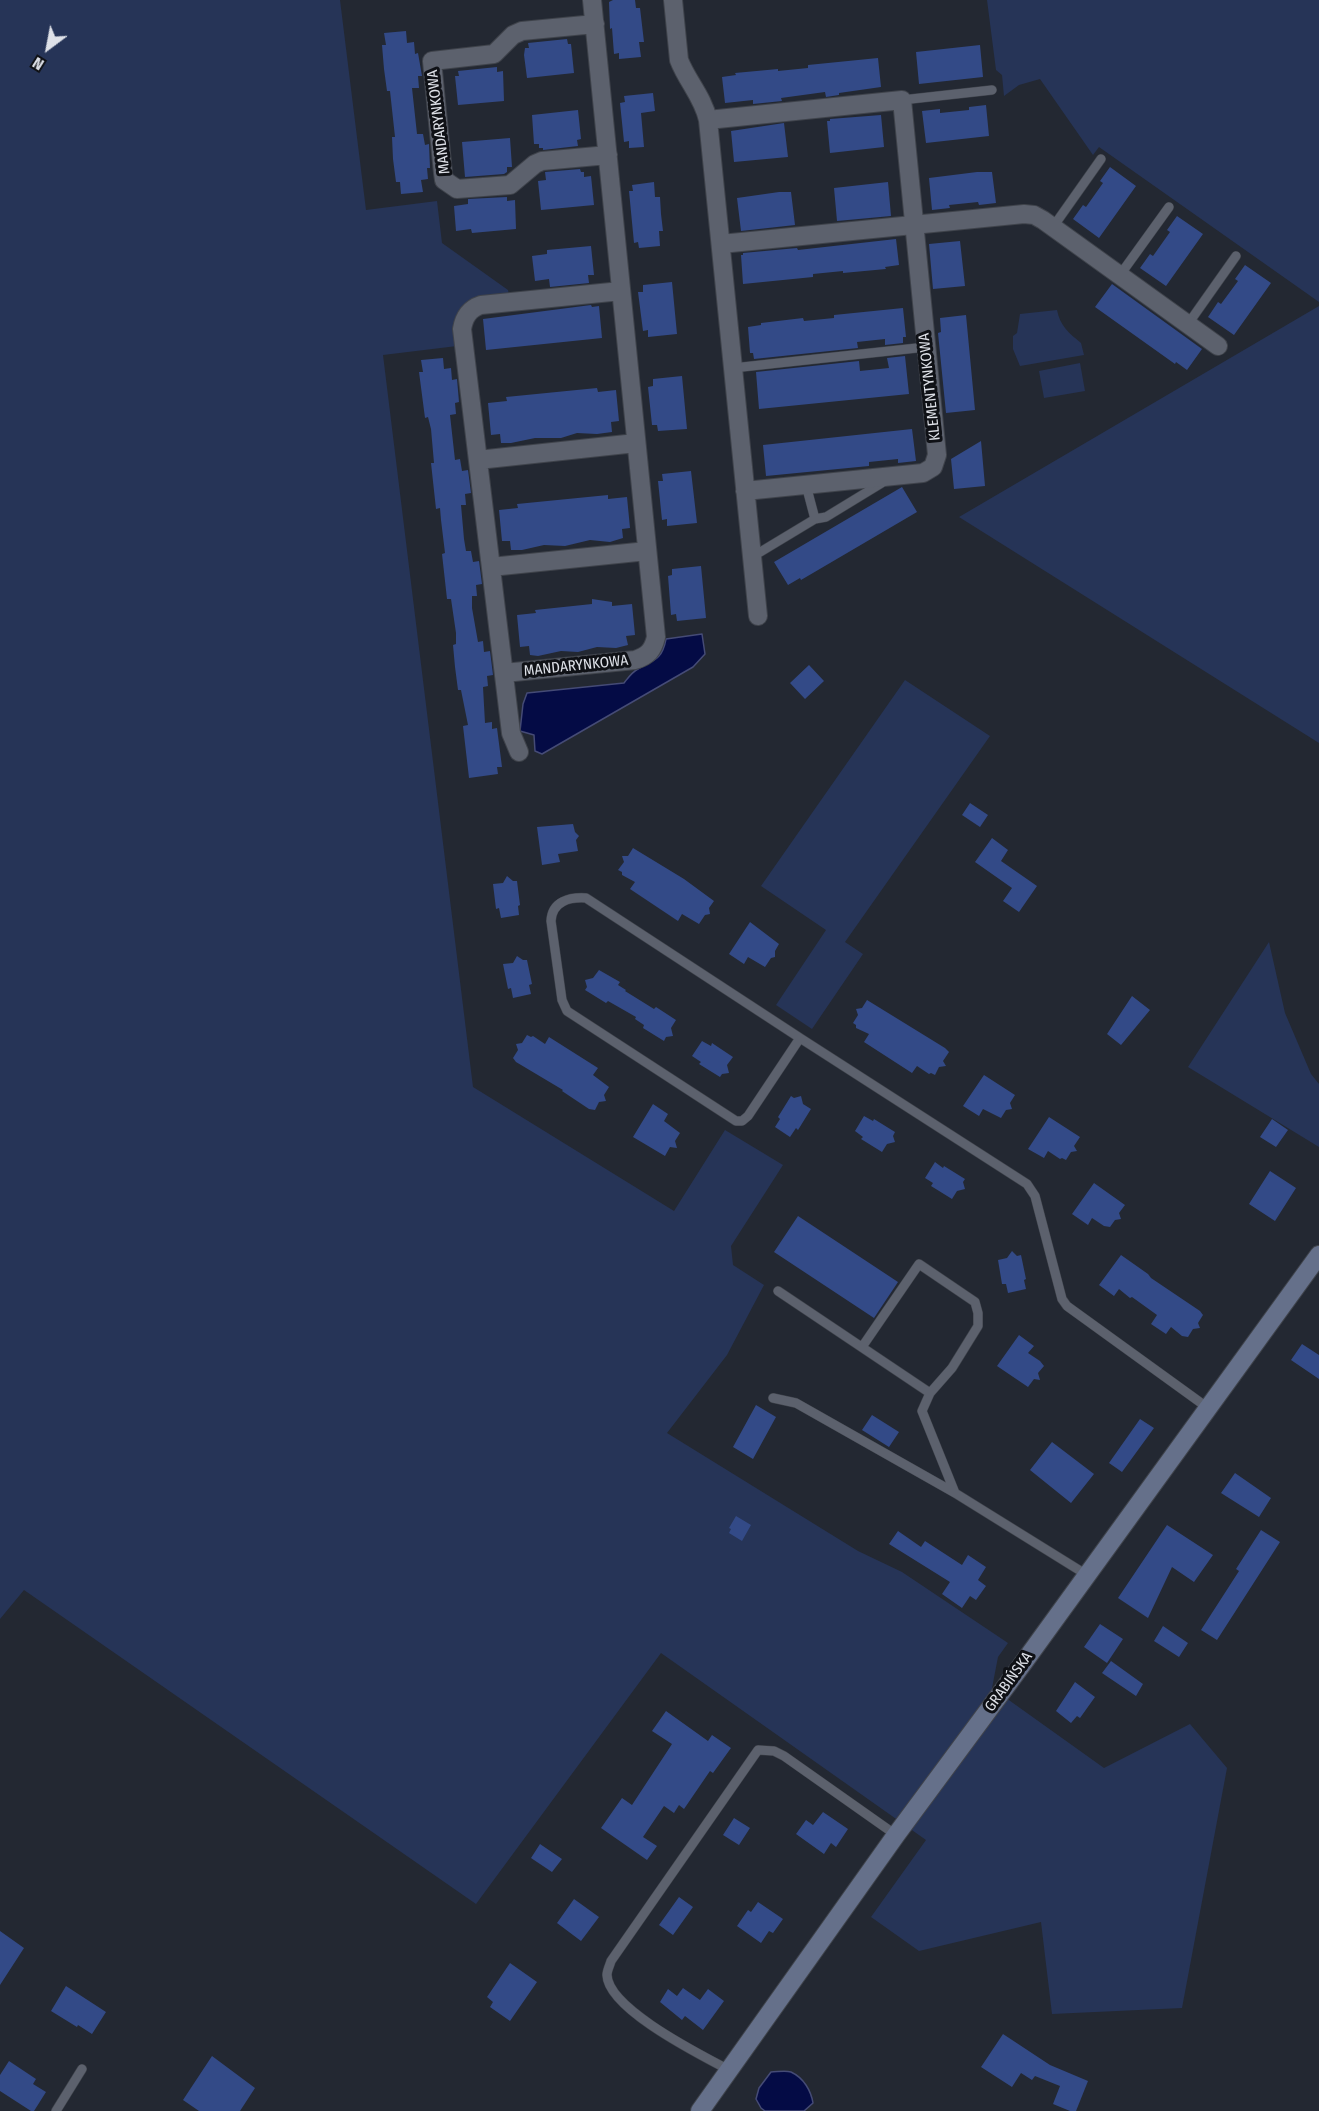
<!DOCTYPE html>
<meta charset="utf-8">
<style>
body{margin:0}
#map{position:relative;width:1319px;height:2111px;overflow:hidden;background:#232832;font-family:"Fira Sans Condensed",sans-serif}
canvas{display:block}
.north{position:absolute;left:18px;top:18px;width:60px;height:60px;-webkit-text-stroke:4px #0f1116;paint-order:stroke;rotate:212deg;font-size:16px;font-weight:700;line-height:24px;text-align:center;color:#dee1e8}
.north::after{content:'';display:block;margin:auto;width:21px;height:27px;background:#dee1e8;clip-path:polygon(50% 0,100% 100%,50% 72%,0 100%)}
</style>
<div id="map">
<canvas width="1319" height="2111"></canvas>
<div class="north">N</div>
</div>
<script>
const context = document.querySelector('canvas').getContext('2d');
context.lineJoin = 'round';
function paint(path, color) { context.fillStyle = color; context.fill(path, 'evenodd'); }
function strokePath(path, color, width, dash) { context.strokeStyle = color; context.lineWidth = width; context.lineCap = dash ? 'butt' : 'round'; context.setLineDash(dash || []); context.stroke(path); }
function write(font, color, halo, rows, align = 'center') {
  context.font = font + ' "Fira Sans Condensed",sans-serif'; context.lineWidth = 6; context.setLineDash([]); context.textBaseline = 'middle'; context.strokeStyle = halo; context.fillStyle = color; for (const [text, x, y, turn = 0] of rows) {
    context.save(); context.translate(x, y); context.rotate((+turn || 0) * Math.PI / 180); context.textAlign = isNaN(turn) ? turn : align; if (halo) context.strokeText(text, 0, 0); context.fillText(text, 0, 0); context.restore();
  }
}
paint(new Path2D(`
 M0 0H340L366 210 437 201 442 243 508 290 509 295 479 298 457 346 383 355 473 1087 674 1211 725 1130 783 1165 731 1246 733 1265 764 1285 727 1355 667 1433 858 1551 902 1572 1008 1643 998 1657 992 1688 1104 1768 1190 1724 1227 1768 1182 2008 1052 2014 1041 1922 919 1951 871 1917 926 1840 661 1653 476 1904 24 1590 0 1619Z
 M987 0H1319V302L1099 147 1093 155 1040 79 1019 85 1004 96 1002 75 996 70Z
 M1319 306V743L959 517Z
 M1057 310C1060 326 1069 333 1081 343L1084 355 1020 366 1013 349V336L1017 333 1020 314Z
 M1080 363 1085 391 1044 398 1039 371Z
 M905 680 990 736 845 942 863 954 812 1029 776 1005 826 930 761 886Z
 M1269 942 1285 1013 1311 1074 1319 1084V1147L1188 1067Z`), '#263457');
const water = new Path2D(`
 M702 634 705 654 693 667 542 754 535 751 534 735 520 731 523 704 527 693 624 683C628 678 632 672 638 669 654 660 662 660 666 639Z
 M771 2072C777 2072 785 2070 791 2072 804 2078 811 2091 813 2103L804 2111H765L761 2108 756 2099 759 2088Z`);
paint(water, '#040b45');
strokePath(water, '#454b76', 1.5);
paint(new Path2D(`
 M613 0H635L636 8H640L644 42H639L641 57 619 59V53L614 54 612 28 610 29 609 2Z
 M406 31 407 43 414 42 415 54 418 53 422 76H418L419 88H412L417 134H423L425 145 429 144 430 168H427L428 179 421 180 423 192 401 194 400 182H396L393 159 392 137H395L390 91H387L384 69 382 45H386L384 33Z
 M567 39 568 44H571L574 73 527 78 524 55 525 48H529L528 43Z
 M980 45 983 77 919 84 916 52Z
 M878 58 881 87 839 93V95L826 97 825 92 781 98 782 101 753 104V100L725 103 722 77 736 75 735 73 778 69V71L808 68V65Z
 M497 67V72L503 71 504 101 458 105 455 76H459L458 71Z
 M653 93 655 111 641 113 644 147 629 148V141L624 142 620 103 625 102 624 96Z
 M986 105 989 136 926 143 922 111 940 109V113L969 110V107Z
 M578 110 581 139 577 140 578 146 543 150V148H539V144H534L532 115Z
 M881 115 884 147 830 153 827 121H830V119Z
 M784 123 788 157 734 162 731 131Z
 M510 138 512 167H507V172L504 174 465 177 462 142Z
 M1110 167 1136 186 1099 238 1073 219 1083 205 1086 207 1103 183 1100 181Z
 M580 169 581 172H584V177L591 176 594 205 541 210 538 181 546 180 545 172Z
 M977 172H992L996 203 979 205 978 202 949 205 950 208 932 210 929 178Z
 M654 182 655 197H660L661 214 663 231H659L660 246 639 248 638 242 634 243 629 191H633L632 185Z
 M888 182 891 216 837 221 834 188Z
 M779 192H791L795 225 741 231 737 198Z
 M507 197V201L515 200 516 229 472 233 471 229 456 231 454 206 468 204V199Z
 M1177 216 1203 234 1166 286 1140 268 1150 254 1153 256 1170 232 1167 230Z
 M896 239 899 265 885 267 886 269 843 273V271L813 274V277L743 284 741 255H743V253L797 248 798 250Z
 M960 241 965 286 933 289 929 244Z
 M591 246 594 275H588L589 283 550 287 549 279 535 281 532 256 547 254V250Z
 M1245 265 1271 283 1234 335 1208 317 1218 302 1221 304 1238 281 1235 279Z
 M672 282 677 334 648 337V330L643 331 638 292H643V285Z
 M1112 284 1202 349 1187 370 1176 362 1175 364 1095 307Z
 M591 305 592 307 599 306 602 338 486 350 483 319Z
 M903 308 906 337H903V343L885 345V339L857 342 858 348 754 359 753 353H750L748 327 761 325V323L803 318 804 321 834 318V315Z
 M966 315 975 410 946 413 938 333 941 332 940 318Z
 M905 356 909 394 759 409 756 372 859 361 860 371 889 368 887 358Z
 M443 358 444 369 451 368 452 380 457 379 459 402 455 403 456 414 450 415 455 460 460 459 462 471 468 470 471 493 465 494 466 505H461L464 539 466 551H471L473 562 479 561 482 584 476 585 477 596H472V608L478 642 483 641 484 652 490 651 493 675 487 676 488 686 483 687 485 723 492 722V729L497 728 502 767H497L498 774 469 778 463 726 468 725 461 690H458L455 667 453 645 456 644V633L451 599H447L442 554 445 553 441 520 440 508 436 509 431 463H434L431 429 428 417 425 418 419 372H423L421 360Z
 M682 376 687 429 658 431 657 425H652L648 387 653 386V379Z
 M597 388 598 392 616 390 619 421 611 422 612 432 597 434 577 433 561 438H535L511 443H501L500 434 491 435 488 403 507 401 506 397Z
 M912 429 916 461 898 463V459L869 462V466L766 476 763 445Z
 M981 441 985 486 954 489 951 459Z
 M691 471 697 523 667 526V519L662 520 658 481H663L662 474Z
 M902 487 917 512 801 580 800 578 788 585 774 562Z
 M608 495V499L627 497 630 528 622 529 623 538 610 542 590 540 565 546 544 545 522 550H511L510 541H502L499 510 518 508 517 504Z
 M701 566 706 618 677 621 676 614 671 615 668 576 672 575V569Z
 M592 599 612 602V606L632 604 635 635 626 636 628 645 616 648 597 647 578 652 561 651 538 656 530 655 529 646 520 647 517 615 536 613 535 610 592 604Z
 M809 665 824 681 805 699 790 683Z
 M970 803 988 815 980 827 962 815Z
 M573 824 575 832 579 836 576 840 578 851 558 854 560 862 542 865 537 827Z
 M992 838 1008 850 1001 861 1037 886 1019 912 1003 901 1012 888 975 862Z
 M633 848 684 879 714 901 709 908 710 914 705 915 699 924 682 914 678 921 630 889 635 882 622 875V872L618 870 624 862 622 856H628Z
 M507 876 513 881H517L520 905 518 906 519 915 501 918 499 908 496 909 493 884 503 883Z
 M750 922 779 944 775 951V957L771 958 765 967 748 957 744 964 729 954Z
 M517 956 523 960H527L532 984 529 985 531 994 513 998 511 988 508 989 503 964 513 963Z
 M599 970 620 982 618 985 626 990 625 991 654 1009 656 1007 676 1020 671 1028 673 1036 666 1037 664 1041 643 1028 644 1025 635 1019 636 1017 608 1001 606 1003 585 990 587 987 585 980 593 978Z
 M1132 996 1150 1010 1121 1045 1107 1034Z
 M867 1000 945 1048 949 1052 943 1061 946 1066 939 1067 935 1075 931 1073 929 1074 917 1066 912 1073 864 1042 869 1034 856 1028V1025L853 1023 858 1015 856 1009 862 1008Z
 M527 1035 531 1037 533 1036 545 1044 549 1037 598 1068 593 1075 609 1087 604 1095 606 1101 599 1102 595 1110 589 1109 562 1091 563 1090 516 1062 513 1058 518 1050 516 1044 522 1043Z
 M702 1041 711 1046 712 1043 733 1057 727 1065 729 1073 722 1074 720 1077 699 1064 701 1062 692 1056Z
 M984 1075 1015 1095 1010 1103 1012 1109 1006 1110 1001 1118 983 1109 979 1116 963 1106Z
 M791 1096 794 1098 801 1096 803 1104 811 1109 798 1130 796 1128 790 1137 775 1127 780 1119 778 1117Z
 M653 1104 668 1114 664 1121 680 1133 675 1141 677 1148 670 1147 665 1156 633 1137Z
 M864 1116 873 1121 874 1119 895 1132 893 1136 895 1142 887 1144 882 1152 861 1139 863 1137 855 1131Z
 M1049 1117 1080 1137 1074 1146 1077 1151 1071 1152 1066 1160 1062 1158 1060 1159 1048 1151 1044 1158 1028 1149Z
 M1272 1119 1288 1130 1276 1147 1260 1137Z
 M935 1162 943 1168 944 1166 965 1179 963 1182 965 1189 957 1191 952 1199 931 1186 933 1183 925 1178Z
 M1270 1171 1296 1188 1275 1221 1249 1204Z
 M1094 1183 1125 1205 1119 1213 1121 1219 1115 1220 1110 1227 1104 1226 1092 1218 1088 1225 1072 1214Z
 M798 1216 898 1282 874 1318 774 1252Z
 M1012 1251 1017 1256 1021 1255 1026 1279 1024 1280 1026 1289 1008 1293 1006 1284H1002L998 1260 1007 1258Z
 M1121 1255 1148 1274 1151 1278 1200 1311 1203 1315 1198 1323 1200 1328 1193 1329 1188 1337 1182 1336 1171 1327 1166 1334 1151 1324 1157 1315 1132 1297 1130 1298 1119 1289 1114 1296 1099 1285Z
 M1019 1335 1034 1346 1028 1353 1040 1361 1044 1366 1038 1373 1040 1380 1034 1379 1028 1387 997 1366Z
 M1302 1344 1319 1355V1379L1291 1360Z
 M756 1405 776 1417 753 1459 733 1447Z
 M872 1415 899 1432 889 1447 862 1430Z
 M1140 1419 1154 1428 1122 1472 1109 1463Z
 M1052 1442 1094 1474 1071 1503 1030 1470Z
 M1235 1473 1271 1498 1259 1517 1221 1493Z
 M736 1516 751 1525 742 1541 729 1533 731 1529 729 1528Z
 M1167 1525 1213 1555 1194 1582 1172 1567 1148 1618 1118 1598Z
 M1261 1530 1280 1542 1217 1640 1201 1630 1239 1571 1236 1569Z
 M898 1531 921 1547 925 1541 962 1565 968 1555 986 1567 978 1580 986 1586 976 1600 970 1596 962 1608 942 1594 950 1582 889 1544Z
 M1100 1624 1123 1639 1107 1663 1084 1647Z
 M1163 1626 1188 1643 1179 1657 1154 1641Z
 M1111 1661 1143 1684 1136 1696 1102 1673Z
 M1075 1682 1095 1697 1080 1718 1077 1716 1071 1723 1056 1711Z
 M666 1711 708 1741 712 1735 731 1748 713 1773 710 1771 684 1809 679 1805 674 1813 664 1806 643 1837 657 1846 647 1860 601 1828 622 1798 632 1805 672 1744 652 1731Z
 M823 1812 848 1829 836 1847 831 1843 824 1854 796 1834 806 1820 813 1825Z
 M734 1818 750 1828 739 1845 723 1835Z
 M540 1844 562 1859 552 1872 531 1858Z
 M679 1897 693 1907 673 1935 659 1925Z
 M574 1899 599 1917 581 1941 557 1923Z
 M758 1902 783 1919 773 1933 769 1931 761 1943 737 1926 748 1910 751 1912Z
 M0 1931 24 1948 0 1985Z
 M510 1963 537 1982 510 2021 490 2007 493 2002 487 1997Z
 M66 1986 106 2012 92 2034 78 2025 77 2027 51 2011Z
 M683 1988 700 2000 708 1989 724 2001 703 2030 685 2016 682 2020 660 2002 668 1989 677 1996Z
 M1003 2034 1050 2065 1088 2081 1076 2111H1070L1053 2104 1060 2086 1035 2076 1032 2080 1021 2073 1012 2087 981 2067Z
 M212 2056 255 2088 240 2111H199L183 2100Z
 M9 2061 36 2079 33 2084 46 2092 34 2111H31L0 2091V2075Z`), '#334a87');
const lane = new Path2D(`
 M902 100 992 90
 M1053 227 1101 159
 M1120 275 1169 207
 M1188 324 1236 256
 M733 368 926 347
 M806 485 815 519
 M752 557 815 519 826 517 885 481
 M800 1038 586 898C570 897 552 901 551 921L562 1000 567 1011 736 1121H742L748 1116 800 1038 1027 1184 1035 1196 1062 1299 1067 1306 1208 1408
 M778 1291 930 1393
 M862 1347 919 1264 975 1302 978 1313V1326L952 1368 930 1393 922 1411 955 1493 1087 1575
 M773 1398 796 1403 955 1493
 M729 2070C701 2055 608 2009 607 1975 607 1970 610 1965 611 1961L758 1750 774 1751 784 1756 896 1835
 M56 2111 82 2069`);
const street = new Path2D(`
 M673 0 679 60C687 81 703 97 708 120L758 616
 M595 24 522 31 513 35 494 54 432 61 443 173 444 180 457 189 510 185 535 164 542 161 608 155
 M708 120 902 100 937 455 933 467 923 473 745 491
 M721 244 1024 214 1034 215 1043 220 1218 346
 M478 460 636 443
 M491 567 647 551
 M504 673 635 660C648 656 653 650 656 637L592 0
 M519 752 511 733 462 329C464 317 469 309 481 305L621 291`);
const secondary = new Path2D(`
 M700 2111 896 1835 1024 1662 1319 1255`);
strokePath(lane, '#3f434b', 10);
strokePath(street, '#3f434b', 20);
strokePath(secondary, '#3f434b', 20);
strokePath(lane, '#5c616d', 9);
strokePath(street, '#5c616d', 18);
strokePath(secondary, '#65708a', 18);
write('15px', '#dee1e8', '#0f1116', [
 ["MANDARYNKOWA",439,122,-97],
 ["KLEMENTYNKOWA",930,387,-96],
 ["MANDARYNKOWA",576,666,-6],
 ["GRABIŃSKA",1009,1682,-54]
]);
</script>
